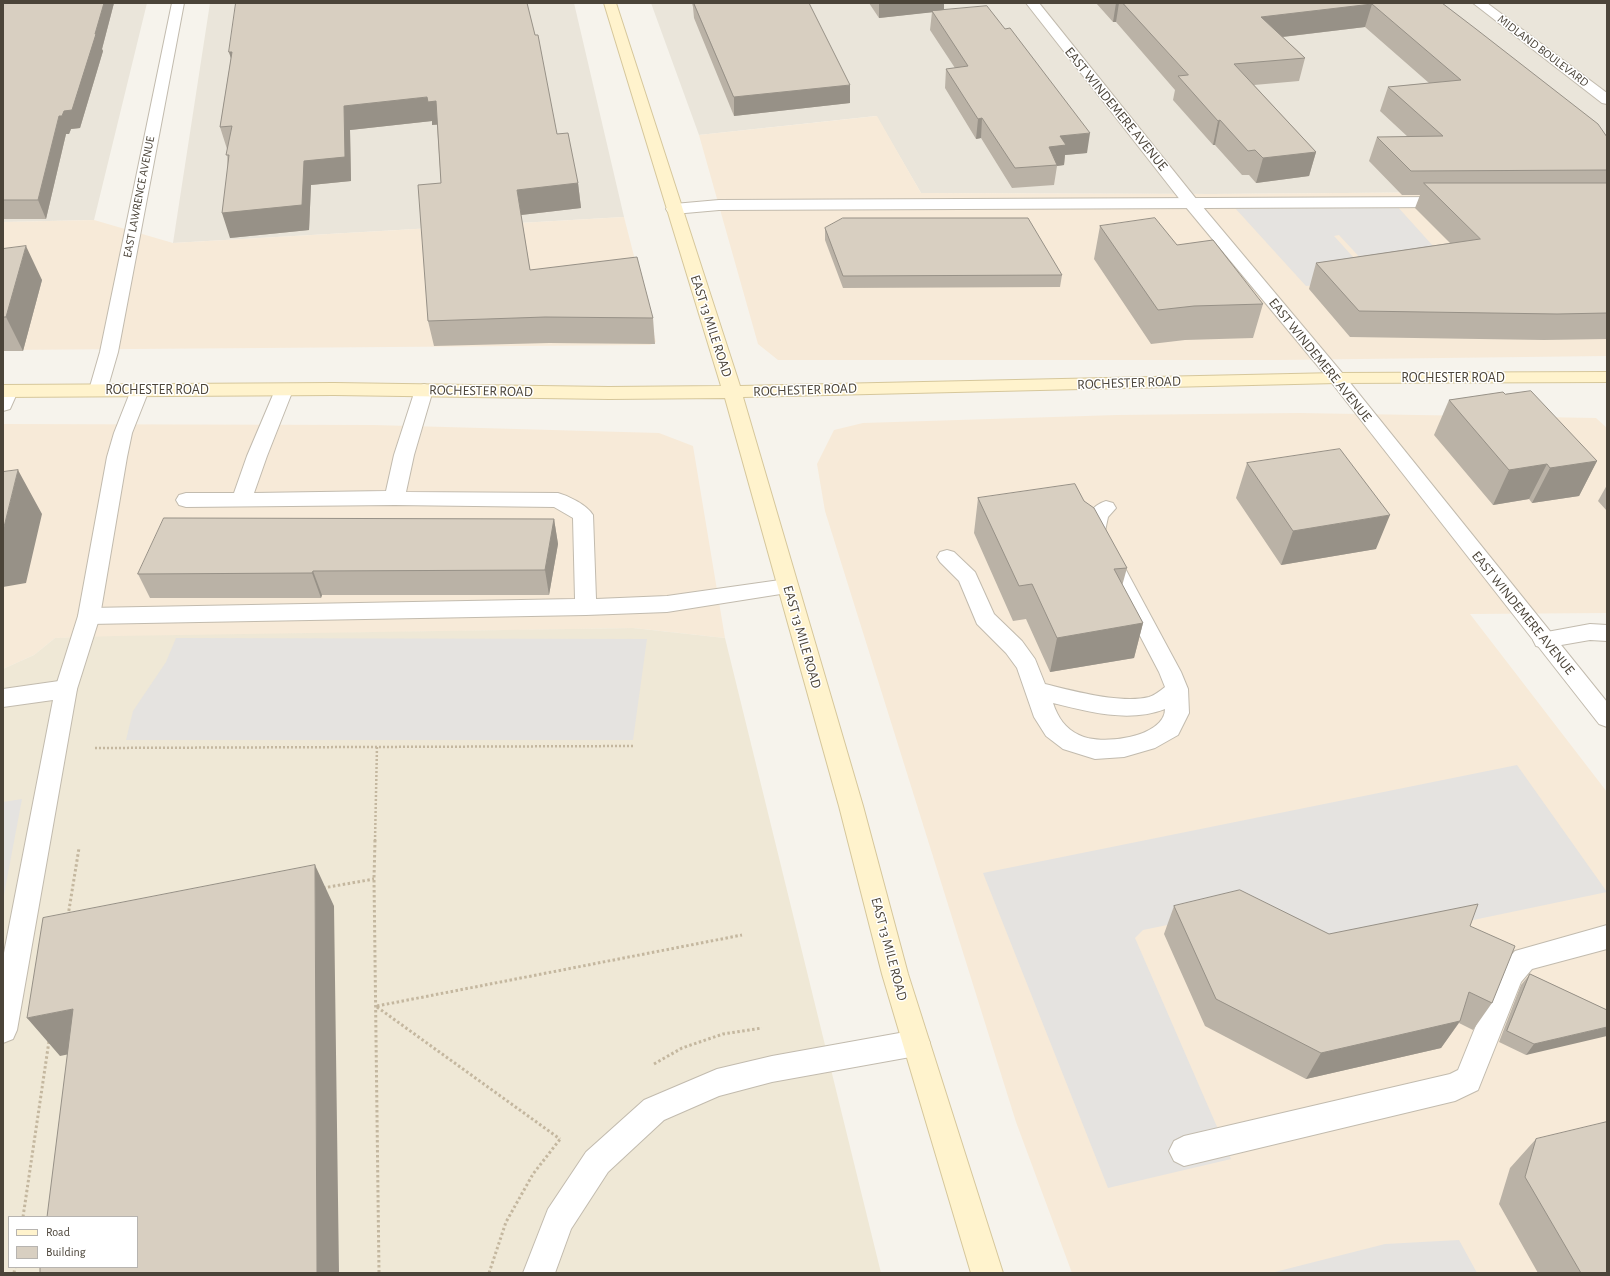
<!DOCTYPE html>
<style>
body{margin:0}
#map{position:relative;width:1610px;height:1276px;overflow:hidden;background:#f6f3ec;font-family:"Alegreya Sans",sans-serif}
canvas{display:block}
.frame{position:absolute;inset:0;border:4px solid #4b4439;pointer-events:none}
.legend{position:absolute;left:8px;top:1216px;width:130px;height:52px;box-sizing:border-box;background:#fff;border:1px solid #b7b4b0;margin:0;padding:5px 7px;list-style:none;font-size:12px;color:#4b4439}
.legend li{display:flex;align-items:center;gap:8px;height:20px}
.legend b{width:20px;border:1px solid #b7b4b0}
</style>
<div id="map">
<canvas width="1610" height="1276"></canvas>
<div class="frame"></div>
<ul class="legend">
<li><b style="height:5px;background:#fff3cd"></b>Road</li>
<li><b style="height:11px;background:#d8cfc1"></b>Building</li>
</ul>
</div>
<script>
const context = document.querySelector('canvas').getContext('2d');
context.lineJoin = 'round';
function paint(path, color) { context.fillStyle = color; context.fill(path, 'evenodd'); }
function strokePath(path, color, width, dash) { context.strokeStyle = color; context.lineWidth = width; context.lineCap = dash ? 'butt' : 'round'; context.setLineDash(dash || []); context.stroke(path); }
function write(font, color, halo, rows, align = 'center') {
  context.font = font + ' "Alegreya Sans",sans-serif'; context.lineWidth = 3; context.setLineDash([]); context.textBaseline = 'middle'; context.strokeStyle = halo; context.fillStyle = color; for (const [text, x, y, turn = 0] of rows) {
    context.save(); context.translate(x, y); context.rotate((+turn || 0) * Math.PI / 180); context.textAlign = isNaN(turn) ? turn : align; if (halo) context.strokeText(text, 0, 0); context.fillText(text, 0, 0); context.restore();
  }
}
paint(new Path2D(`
 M3 3H147L94 220 3 222Z
 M210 3H574L624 217 173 243Z
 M651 3H1607V191L1213 194 921 193 876 116 699 135Z`), '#eae5da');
paint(new Path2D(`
 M877 116 921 193 1213 194 1607 191V356L1278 360H778L758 344 699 135Z
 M624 217 656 342 650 345 3 350V222L94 220 173 243Z
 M1299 413 1596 418 1607 428V613L1470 614 1607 792V1273H1072L1016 1122 825 511 817 464 834 430 863 423 1117 415Z
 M3 424 374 425 659 433 693 446 725 638 633 628 55 638 34 655 3 669Z`), '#f7ead8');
paint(new Path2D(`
 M633 628 725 638 881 1273H3V669L34 655 55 638 116 636ZM9 1217H137V1267H9Z`), '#efe8d6');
paint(new Path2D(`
 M1396 205 1452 267 1379 278 1339 235 1334 236 1373 279 1306 286 1235 208Z
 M176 638 647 639 633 740H126L133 711 166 662Z
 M1517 765 1607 892 1330 950 1255 907 1143 930 1135 938 1231 1159 1108 1188 983 873Z
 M22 799 3 900V802Z
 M1459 1240 1477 1273H1271L1385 1244Z`), '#e5e3e0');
const service = new Path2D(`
 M1447 197 1453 199 1455 202 1453 205 1447 207 719 210 674 214 668 212 666 209 668 206 674 204 719 200Z
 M284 384 290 386 293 390 267 456 254 493 386 491 394 455 415 390 418 386 424 384 430 386 433 390 414 455 406 492 558 493C569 496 587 505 593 515L596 599 667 596 787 579 795 581 798 586 795 591 787 593 667 612 586 615 89 624 81 622 78 616 81 610 89 608 575 599 573 518 554 507 395 505 186 507 179 505 176 500 179 495 186 493H234L247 456 275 390 278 386Z
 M9 385 15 387 18 391 10 409 3 411V387Z
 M1106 501 1113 503 1116 508 1108 517 1105 531 1181 672 1188 689 1189 713 1178 735 1155 748 1124 757 1095 759 1063 749 1046 736 1034 717 1017 668 1006 653 977 624 959 581 940 562 937 557 940 552 947 550 954 552 975 572 994 614 1022 641 1035 659 1045 684C1073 691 1121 704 1149 697 1155 695 1160 691 1165 687L1159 672 1085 531C1088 517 1090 506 1106 501ZM1053 703C1089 712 1129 723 1165 709 1165 738 1099 746 1079 735 1065 728 1058 718 1053 703Z
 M1590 624 1607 625V641L1590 640 1544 648 1536 646 1533 640 1536 634Z
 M66 680 74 683 77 689 17 1030 13 1039 3 1043V958L53 700 3 707V689Z
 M1607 925V949L1532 969 1521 982 1478 1090 1455 1101 1184 1166 1174 1161 1169 1151 1174 1141 1184 1136 1450 1074 1458 1070 1500 966 1515 951Z
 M916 1030 926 1034 930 1043 926 1052 916 1056 772 1082 719 1096 664 1120 608 1172 571 1229 555 1273H523L548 1209 586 1152 644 1100 717 1069 772 1056Z`);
const minor = new Path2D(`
 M172 3H184L118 352 107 390 104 394 98 396 92 394 89 390 100 352Z
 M1026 3H1039L1197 200 1343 374 1607 702V727L1599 724 1331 382 1185 206Z
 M1473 3H1487L1607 93V104L1602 103Z
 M140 384 146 386 149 390 132 433 127 457 100 616 77 689 74 695 66 698 58 695 55 689 78 616 107 457 114 433 131 390 134 386Z`);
const secondary = new Path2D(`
 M604 3H616L740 386 1337 373 1607 372V382L1337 383 743 397 863 806 908 974 1003 1273H971L882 974 839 806 725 398 609 399 334 395 3 397V385L334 383 609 387 721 386Z`);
strokePath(service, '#c2bbae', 2);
strokePath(minor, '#c2bbae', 2);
strokePath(secondary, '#d6c79b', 2);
strokePath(new Path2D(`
 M95 748 635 746
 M375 841 377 746`), '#c4b79f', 2.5, [2, 2]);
strokePath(new Path2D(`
 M375 840 374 879 379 1273
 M323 888 374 879
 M68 916 79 848
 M377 1006 742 935
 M377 1007 560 1139
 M654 1064 682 1048 723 1034 762 1028
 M23 1217 49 1041
 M14 1273 15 1267
 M489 1273 506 1222 533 1174 561 1138`), '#c4b79f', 3, [2.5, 2.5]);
paint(service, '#fff');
paint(minor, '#fff');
paint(secondary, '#fff3cd');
paint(new Path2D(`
 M3 3H114L102 49 103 51 80 128 71 129 69 134H66L46 219H3Z
 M692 3H809L850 103 734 116 694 18 693 7Z
 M869 3H944V10L1087 153 1065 155 1064 165 1057 166 1054 185 1012 188 981 138 976 139 945 88 946 69 955 68 930 30 932 12 879 18Z
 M1096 3H1442L1607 137V339L1544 340 1350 337 1309 289 1316 263 1450 243 1415 208 1420 195H1402L1369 161 1377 137H1408L1380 111 1388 87 1429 83 1365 27 1283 37 1305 58 1299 81 1254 85 1316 152 1309 176 1256 183 1249 175H1242L1215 145H1213L1173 100 1175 90 1116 22H1113Z
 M229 52 557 134 578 183 581 208 521 215 530 270 653 318 655 344 549 343 434 346 428 321 441 183 437 125H432V121L350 130 351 181 311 185 309 230 230 238 227 149 220 127 231 58Z
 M1100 226 1177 245 1263 304 1253 338 1185 340 1151 344 1094 259Z
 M825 228 1062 275 1060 287 843 288 825 240Z
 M3 249 42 280 23 351H3Z
 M1505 394 1597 461 1579 496 1532 503 1529 499 1493 505 1434 435 1449 400Z
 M1247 463 1376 549 1281 565 1236 498Z
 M1607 485V511L1598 501Z
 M978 498 1084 501 1127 568 1122 586 1143 623 1134 658 1050 672 1026 619 1013 621 974 533Z
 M554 519 558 544 549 595H322L321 598H150L138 574Z
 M1174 906 1329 934 1470 926 1492 1003 1473 1030 1459 1023 1441 1048 1306 1079 1205 1026 1164 934Z
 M1530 974 1607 1010 1526 1055 1499 1042 1521 985Z
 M1536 1139 1607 1273H1538L1499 1204 1510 1168Z`), '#bab2a6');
paint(new Path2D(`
 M104 3H114L102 49 103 51 80 128 71 129 69 134H66L46 219 38 200 59 116 95 34Z
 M879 3H944V11L879 18Z
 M1116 3H1119L1116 22H1113Z
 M1372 4 1365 27 1256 40 1261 17Z
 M229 52H232L236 75Z
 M850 85V103L734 116V97Z
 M427 97 436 101 440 124 432 125V121L350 130 351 181 311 185 309 230 230 238 222 213 304 161 344 106Z
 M982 118 981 138 976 139 978 119Z
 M1220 120 1215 145H1213L1218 121Z
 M1090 133 1087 153 1065 155 1064 165 1057 166V165L1049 147 1060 136Z
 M1316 152 1309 176 1256 183 1263 158Z
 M578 183 581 208 521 215 517 190Z
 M26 246 42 280 23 351 6 317Z
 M1597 461 1579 496 1532 503 1550 468Z
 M1547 464 1529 499 1493 505 1509 470Z
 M18 470 42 514 26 583 3 587V531Z
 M1390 515 1376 549 1281 565 1293 531Z
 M554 519 558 544 549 595 545 570Z
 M313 571 322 595 321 598 312 573Z
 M1143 623 1134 658 1050 672 1057 638Z
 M315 865 334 906 339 1273H317Z
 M73 1009 104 1047 60 1056 27 1018Z
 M1460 1021 1441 1048 1306 1079 1321 1053Z
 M1607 1027V1036L1526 1055 1534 1044Z`), '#979187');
const building = new Path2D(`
 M3 3H104L95 34H96L72 110 64 111 62 116H59L38 200H3Z
 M236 3H527L535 35H538L557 134 568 133 578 183 517 190 530 270 637 257 653 318 545 317 428 321 418 185 441 183 436 101 428 102 427 97 344 106 345 157 304 161 302 205 222 213 229 155H226L232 126 220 127 232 52H229Z
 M694 3H809L850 85 734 97Z
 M1123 3H1442L1476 29 1598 124 1607 137V170L1411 171 1377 137 1443 136 1388 87 1461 80 1372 4 1261 17 1305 58 1234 64 1316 152 1263 158 1255 150 1248 151 1220 120 1218 121 1178 76 1188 75Z
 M987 6 1005 29 1010 28 1090 133 1060 136 1066 145 1049 147 1057 165 1015 168 982 118 978 119 946 69 968 66 932 11Z
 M1424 183H1607V313L1557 314 1359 311 1316 263 1480 239Z
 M843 218H1028L1062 275 843 276 825 228Z
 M1155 218 1177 245 1213 240 1263 304 1194 306 1158 310 1100 226Z
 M26 246 6 317H3V249Z
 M1531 391 1597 461 1550 468 1547 464 1509 470 1449 400 1503 392 1505 394Z
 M1340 449 1390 515 1293 531 1247 463Z
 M18 470 3 531V472Z
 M1075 484 1084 501 1094 508 1127 568 1114 569 1143 623 1057 638 1032 584 1019 586 978 498Z
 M164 518 554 519 545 570 313 571 312 573 138 574Z
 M315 865 317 1273H40V1267H137V1217H47L73 1009 27 1018 43 918Z
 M1240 890 1329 934 1478 904 1470 926 1515 946 1492 1003 1469 992 1460 1021 1321 1053 1216 999 1174 906Z
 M1530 974 1607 1010V1027L1534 1044 1507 1031Z
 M1607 1122V1273H1581L1525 1177 1536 1139Z`);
paint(building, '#d8cfc1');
strokePath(building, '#979187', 1);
write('12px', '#4b4439', '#fff', [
 ["MIDLAND BOULEVARD",1543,51,37],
 ["EAST LAWRENCE AVENUE",139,197,-79]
]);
write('14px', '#4b4439', '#fff', [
 ["EAST WINDEMERE AVENUE",1116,109,51],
 ["EAST 13 MILE ROAD",711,326,72],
 ["EAST WINDEMERE AVENUE",1320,360,51],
 ["ROCHESTER ROAD",1453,378],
 ["ROCHESTER ROAD",1129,383,-2],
 ["ROCHESTER ROAD",157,390],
 ["ROCHESTER ROAD",805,390,-2],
 ["ROCHESTER ROAD",481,391,1],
 ["EAST WINDEMERE AVENUE",1523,613,51],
 ["EAST 13 MILE ROAD",802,637,74],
 ["EAST 13 MILE ROAD",889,949,75]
]);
</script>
